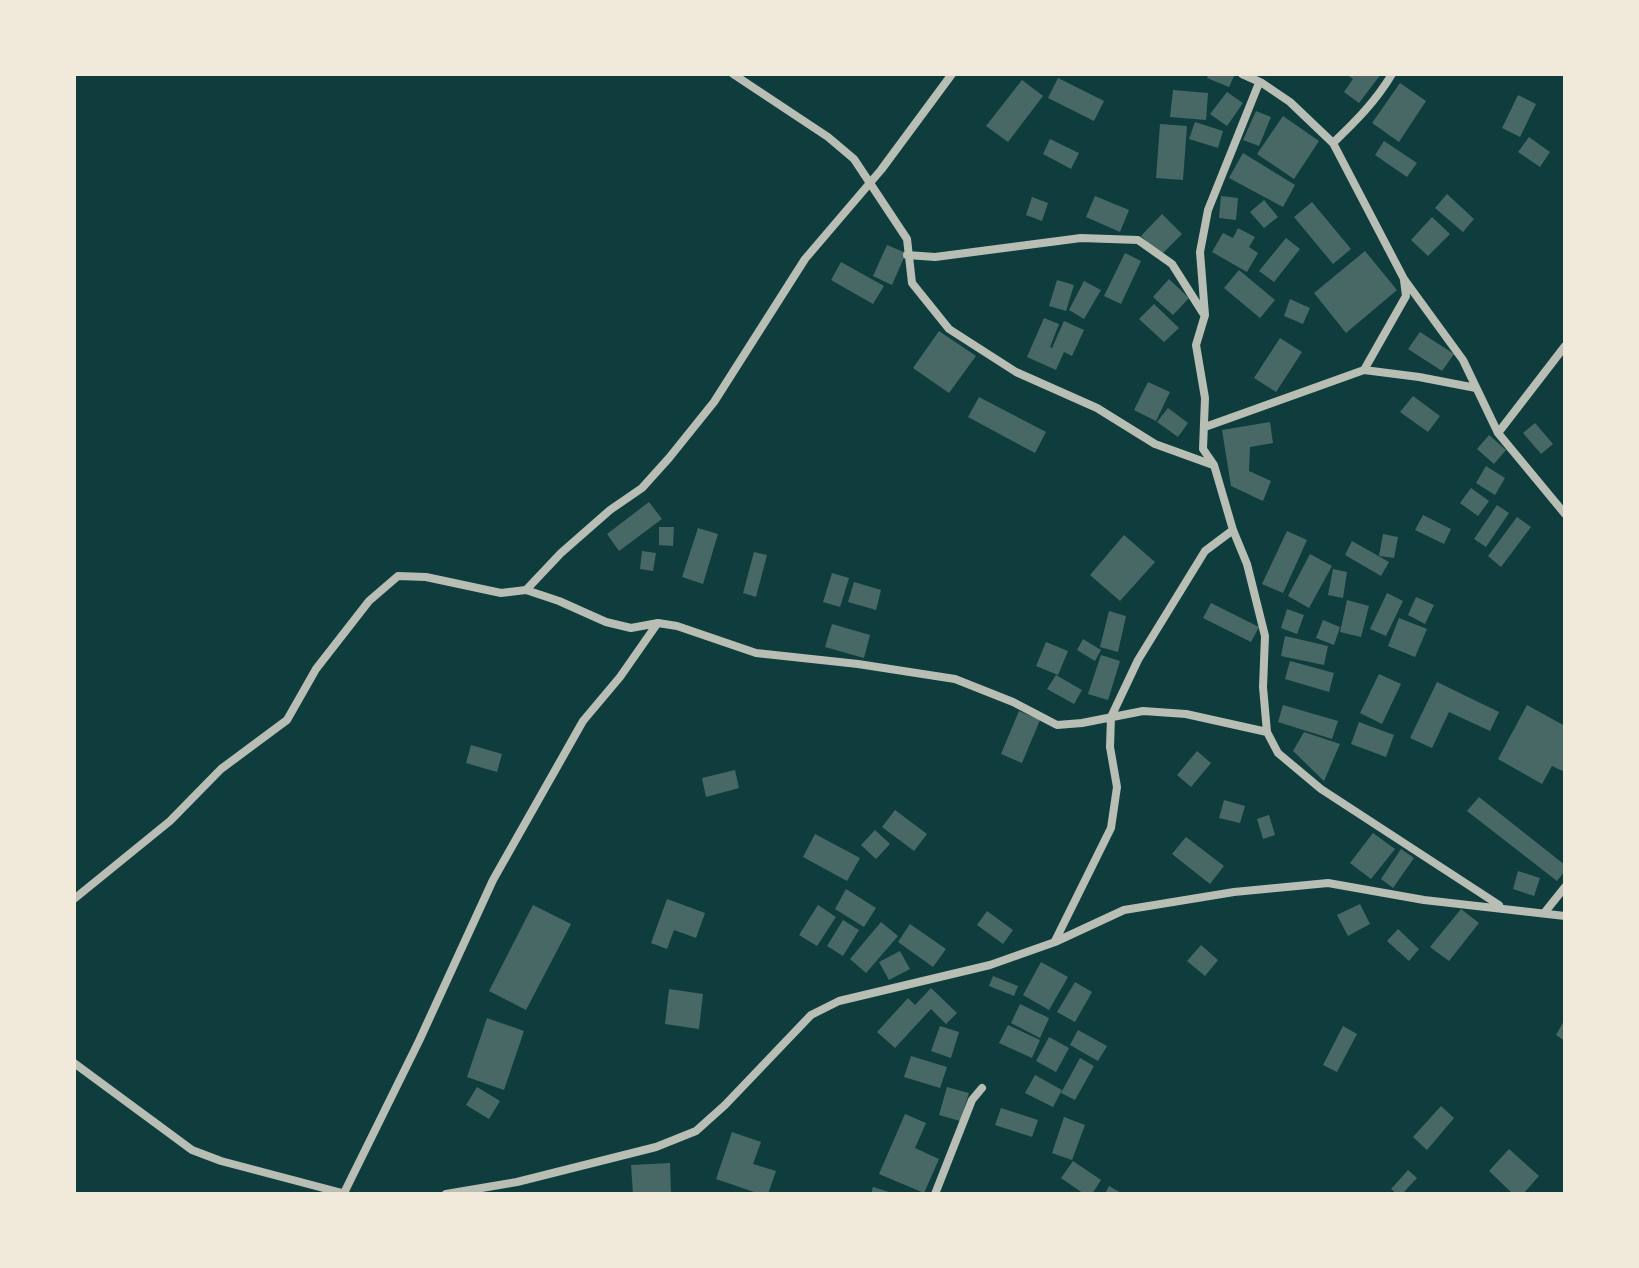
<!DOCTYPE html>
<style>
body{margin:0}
#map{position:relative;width:1639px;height:1268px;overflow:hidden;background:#0f3d3e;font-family:"Exo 2",sans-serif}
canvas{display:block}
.frame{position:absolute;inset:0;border:76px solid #f1e9da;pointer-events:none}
</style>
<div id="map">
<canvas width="1639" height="1268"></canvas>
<div class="frame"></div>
</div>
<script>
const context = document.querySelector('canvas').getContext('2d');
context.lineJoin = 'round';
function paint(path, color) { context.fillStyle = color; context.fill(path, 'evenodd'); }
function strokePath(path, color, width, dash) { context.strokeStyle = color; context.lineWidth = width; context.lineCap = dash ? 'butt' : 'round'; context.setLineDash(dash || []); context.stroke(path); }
paint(new Path2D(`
 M1209 74H1235L1229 87 1207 78Z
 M1346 74H1381L1359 103 1344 92 1353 79Z
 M1058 78 1104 101 1094 121 1048 98Z
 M1022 80 1043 96 1008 142 986 126Z
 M1400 83 1426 101 1399 142 1372 123Z
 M1173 90 1208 93 1206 120 1170 117Z
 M1227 92 1243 103 1227 126 1210 114Z
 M1518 95 1536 104 1520 137 1502 128Z
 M1256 111 1271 117 1259 146 1243 140Z
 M1283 116 1319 141 1294 179 1257 154Z
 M1195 122 1223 131 1218 148 1189 139Z
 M1160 124 1187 126 1183 180 1156 178Z
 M1529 137 1550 152 1540 167 1518 152Z
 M1050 139 1079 153 1071 169 1043 154Z
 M1384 141 1417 163 1407 177 1375 155Z
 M1243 153 1295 185 1283 207 1229 178Z
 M1447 194 1474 219 1463 232 1435 208Z
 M1095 196 1129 210 1120 232 1086 217Z
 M1221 196 1238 198 1236 220 1219 218Z
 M1032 197 1048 203 1042 221 1026 215Z
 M1264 200 1278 217 1264 228 1250 212Z
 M1312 202 1351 249 1333 264 1294 217Z
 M1162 214 1182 234 1161 255 1141 236Z
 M1432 217 1450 234 1428 256 1411 240Z
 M1238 228 1255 237 1249 247 1258 253 1247 272 1212 252 1223 233 1233 238Z
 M1286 238 1300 249 1274 282 1259 271Z
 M887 245 906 253 892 285 873 276Z
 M1365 251 1397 290 1346 333 1314 293Z
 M1125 253 1141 261 1121 304 1104 296Z
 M841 262 884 286 873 304 831 280Z
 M1239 270 1275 300 1260 318 1224 288Z
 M1169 279 1189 298 1173 315 1153 297Z
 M1057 280 1074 285 1066 311 1049 306Z
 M1084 281 1101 290 1084 319 1069 310Z
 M1290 299 1310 308 1303 324 1284 316Z
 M1154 304 1179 328 1164 342 1139 319Z
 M1044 318 1059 324 1050 347 1052 348 1064 321 1084 330 1072 356 1064 352 1056 370 1027 357Z
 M939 331 976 356 949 393 913 368Z
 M1420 332 1454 354 1442 371 1408 349Z
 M1280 338 1302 352 1276 392 1254 378Z
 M1148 382 1170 392 1156 421 1134 410Z
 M1413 396 1440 416 1428 432 1400 412Z
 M979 397 1046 432 1035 453 968 417Z
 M1168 408 1188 423 1178 437 1157 422Z
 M1270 422 1273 443 1250 447 1249 471 1271 481 1263 501 1231 486 1222 430Z
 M1535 423 1553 444 1541 454 1523 433Z
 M1489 435 1506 450 1494 464 1477 449Z
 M1486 466 1505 478 1495 495 1476 483Z
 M1471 488 1489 501 1478 516 1460 503Z
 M649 502 662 519 619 551 607 534Z
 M1497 505 1509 513 1486 547 1474 539Z
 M1423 515 1451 529 1444 544 1415 530Z
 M1517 517 1531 527 1501 567 1488 556Z
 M659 527H674L673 546 659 545Z
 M698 528 718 534 703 584 682 577Z
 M1287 531 1307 540 1283 593 1262 584Z
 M1383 534 1398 537 1394 558 1379 556Z
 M1124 535 1155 562 1120 601 1090 575Z
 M1352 541 1389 562 1381 576 1345 555Z
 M642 551 656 553 653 571 640 569Z
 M754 552 767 555 756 597 743 593Z
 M1310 554 1332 566 1309 608 1288 596Z
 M1333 569 1347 572 1343 598 1328 595Z
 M832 573 849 578 840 607 823 602Z
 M854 582 881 590 876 610 848 602Z
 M1387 593 1403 601 1386 636 1370 629Z
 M1416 597 1434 605 1425 624 1408 615Z
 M1347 600 1369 606 1361 637 1340 632Z
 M1211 603 1259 627 1251 642 1203 618Z
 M1287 609 1304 615 1297 634 1281 628Z
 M1109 611 1126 616 1118 652 1100 647Z
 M1399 618 1427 629 1415 657 1388 646Z
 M1323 620 1340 627 1334 645 1316 638Z
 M832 624 870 635 864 658 825 647Z
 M1285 636 1328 646 1324 665 1281 656Z
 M1083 639 1101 650 1095 661 1077 650Z
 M1046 642 1068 651 1058 675 1036 666Z
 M1101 655 1120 661 1108 700 1088 694Z
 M1290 661 1334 673 1329 692 1285 679Z
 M1379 674 1401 684 1382 724 1360 713Z
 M1056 675 1082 690 1074 704 1047 689Z
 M1437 682 1499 712 1490 731 1449 712 1432 748 1410 738Z
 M1283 705 1338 721 1332 739 1278 722Z
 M1527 705 1565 726V772L1552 766 1542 784 1498 759Z
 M1019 711 1040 720 1022 763 1001 754Z
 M1359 722 1394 735 1386 757 1351 744Z
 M1304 732 1340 744 1324 781 1293 751Z
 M471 745 502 754 497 772 466 763Z
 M1197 751 1211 763 1191 787 1177 775Z
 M735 770 739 788 706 797 702 778Z
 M1479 797 1565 865V871L1557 881 1467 811Z
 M1224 800 1245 806 1240 823 1219 818Z
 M895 810 927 834 914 851 882 827Z
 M1269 815 1275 835 1263 839 1257 819Z
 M875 830 890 844 876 859 861 845Z
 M1373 833 1395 849 1371 879 1350 863Z
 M815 834 860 858 847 881 803 857Z
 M1186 837 1224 866 1210 884 1172 854Z
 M1401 849 1414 858 1393 888 1381 879Z
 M1518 871 1540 878 1534 896 1513 889Z
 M846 889 876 908 864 927 835 909Z
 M667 899 705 913 696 938 674 930 667 949 651 943Z
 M1360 904 1370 924 1348 936 1337 915Z
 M533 905 571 924 526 1010 489 991Z
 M818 905 836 917 817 946 799 935Z
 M1461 909 1479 923 1449 961 1430 947Z
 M987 911 1013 930 1003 944 977 925Z
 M843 920 859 930 843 956 827 946Z
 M881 922 898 936 866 973 850 959Z
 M910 924 946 949 933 967 898 942Z
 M1398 929 1419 949 1409 961 1387 941Z
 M1201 945 1218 960 1205 976 1187 961Z
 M900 951 910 969 889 980 879 962Z
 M1041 962 1068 977 1049 1010 1023 995Z
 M993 976 1018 986 1014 996 989 986Z
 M1075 982 1092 992 1075 1022 1057 1012Z
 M931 988 957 1013 946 1024 931 1009 895 1048 877 1032 908 998 915 1005Z
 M669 989 703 994 699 1029 665 1024Z
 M1020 1004 1049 1018 1040 1038 1011 1023Z
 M487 1018 524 1031 504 1090 467 1077Z
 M1565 1019V1041L1556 1035Z
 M1008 1025 1040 1040 1032 1058 999 1043Z
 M940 1026 959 1032 951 1058 931 1051Z
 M1343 1026 1357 1034 1337 1072 1323 1065Z
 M1078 1030 1107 1046 1098 1061 1070 1045Z
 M1049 1037 1069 1048 1056 1072 1036 1061Z
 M911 1056 947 1067 940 1088 904 1077Z
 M1080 1058 1094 1066 1075 1100 1061 1093Z
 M1035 1075 1062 1090 1053 1107 1025 1093Z
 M477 1087 500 1101 489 1119 466 1105Z
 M947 1087 969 1093 960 1121 939 1115Z
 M1441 1106 1454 1118 1427 1150 1413 1137Z
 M1001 1108 1038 1120 1032 1137 995 1125Z
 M905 1114 926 1123 915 1148 939 1159 924 1193 879 1174Z
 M1064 1117 1085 1125 1072 1160 1052 1153Z
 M732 1132 761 1142 753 1164 776 1171 768 1194H760L716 1179Z
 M1509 1149 1539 1176 1523 1194H1513L1489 1171Z
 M1073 1161 1101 1180 1092 1194H1084L1061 1178Z
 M670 1163 671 1194H633L631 1165Z
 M1408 1170 1417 1178 1402 1194H1397L1391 1189Z
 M1109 1186 1123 1194H1105Z
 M873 1187 892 1193 891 1194H871Z`), '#486865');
strokePath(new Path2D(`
 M733 74 828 137 854 159 907 239 912 283 949 329 1016 372 1097 408 1155 444 1213 465
 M1242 74 1262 83 1290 102 1333 143 1404 279 1463 360 1498 433 1565 514
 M1259 83 1208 210 1200 252 1205 315 1196 345 1205 398 1203 449 1214 465 1233 530 1247 564 1265 636 1263 687 1267 732 1278 753 1321 789 1499 905
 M1333 143C1356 121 1376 101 1392 74
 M907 255 935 257 1081 238 1138 240 1172 264 1203 313
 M1364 370 1406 296 1404 280
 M1205 427 1364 370 1419 377 1476 388
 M1498 433 1565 346
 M526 590 561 553 610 510 642 488 669 458 714 402 805 259 881 170 952 74
 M74 899 170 821 221 769 287 720 316 669 369 601 398 576 426 577 501 593 526 590 559 601 606 622 631 628 658 623 677 626 756 653 858 664 955 679 1013 702 1057 725 1082 723 1143 711 1186 714 1267 732
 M1545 912 1565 887
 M1055 941 1111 828 1117 787 1110 747 1111 717 1138 660 1205 551 1233 530
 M74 1063 192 1150 221 1161 346 1194
 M344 1193 419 1041 493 880 583 721 620 677 657 624
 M446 1194 517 1182 656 1147 696 1131 725 1105 811 1015 839 1001 990 965 1055 942 1124 910 1234 892 1328 883 1424 900 1565 916
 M935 1194 972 1100 982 1088`), '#b8beb3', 8);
</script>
